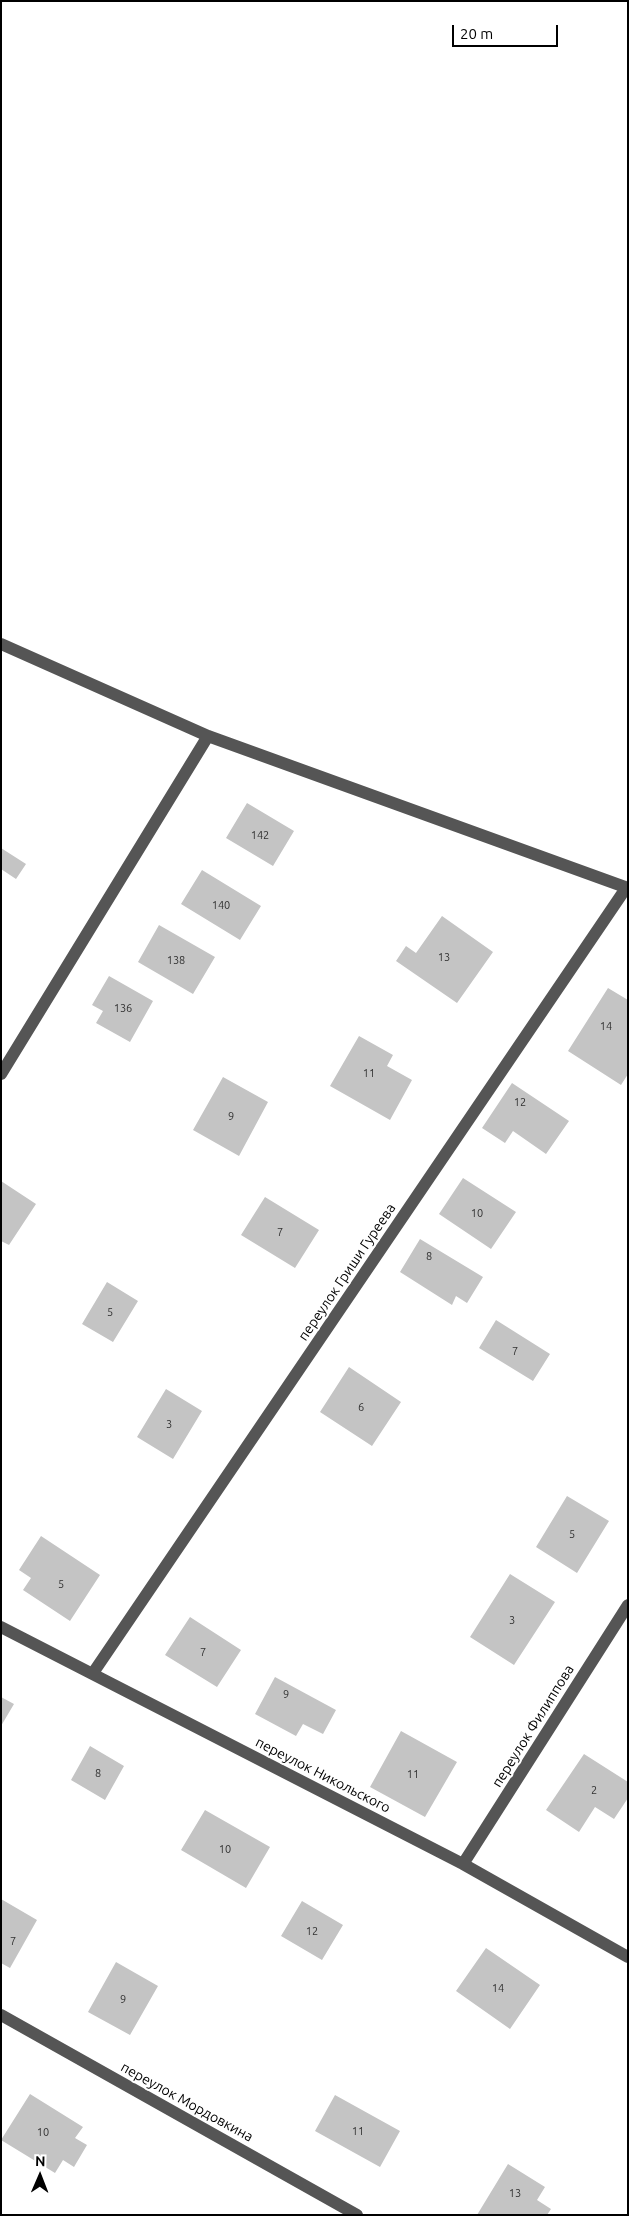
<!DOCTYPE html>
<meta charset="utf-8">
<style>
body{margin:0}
#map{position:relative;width:629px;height:2216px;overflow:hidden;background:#fff;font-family:Ubuntu,sans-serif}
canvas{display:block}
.frame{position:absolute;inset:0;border:2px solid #000;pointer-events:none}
.north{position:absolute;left:15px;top:2151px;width:50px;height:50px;-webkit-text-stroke:4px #fff;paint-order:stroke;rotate:1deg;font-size:14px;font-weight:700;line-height:20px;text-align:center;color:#000}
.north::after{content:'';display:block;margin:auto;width:18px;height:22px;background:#000;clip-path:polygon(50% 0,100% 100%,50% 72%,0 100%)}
.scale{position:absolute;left:452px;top:25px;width:106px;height:22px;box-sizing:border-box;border:2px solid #000;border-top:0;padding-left:6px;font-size:15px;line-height:18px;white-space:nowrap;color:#000;-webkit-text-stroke:4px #fff;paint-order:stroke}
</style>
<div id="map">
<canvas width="629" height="2216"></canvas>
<div class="frame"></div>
<div class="north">N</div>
<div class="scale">20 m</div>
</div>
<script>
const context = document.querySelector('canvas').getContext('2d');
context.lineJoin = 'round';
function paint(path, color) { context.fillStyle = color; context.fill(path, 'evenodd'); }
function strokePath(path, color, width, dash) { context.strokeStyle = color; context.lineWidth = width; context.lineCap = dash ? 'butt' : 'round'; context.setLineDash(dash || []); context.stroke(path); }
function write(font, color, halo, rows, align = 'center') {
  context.font = font + ' Ubuntu,sans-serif'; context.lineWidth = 4; context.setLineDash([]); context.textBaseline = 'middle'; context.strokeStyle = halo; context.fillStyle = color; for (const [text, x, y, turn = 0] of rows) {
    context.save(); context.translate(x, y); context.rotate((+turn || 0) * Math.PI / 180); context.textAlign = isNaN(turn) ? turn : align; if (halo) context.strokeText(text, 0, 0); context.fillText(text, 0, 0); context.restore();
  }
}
paint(new Path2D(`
 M247 803 294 831 273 866 226 838Z
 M1 848 26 864 16 879 1 869Z
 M202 870 261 906 240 940 181 904Z
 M442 916 493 952 457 1003 396 961 406 946 416 953Z
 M159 925 215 957 193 994 138 962Z
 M109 976 153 1001 130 1042 96 1023 103 1011 92 1005Z
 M608 988 628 1000V1074L621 1085 568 1051Z
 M359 1036 393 1055 387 1066 412 1080 390 1120 330 1086Z
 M223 1077 268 1102 239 1156 193 1130Z
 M512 1083 569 1121 546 1154 513 1131 505 1143 482 1128Z
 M463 1178 516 1212 491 1249 439 1214Z
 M1 1181 36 1204 9 1245 1 1241Z
 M265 1197 319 1230 295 1268 241 1235Z
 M420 1239 483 1277 467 1303 456 1296 452 1305 400 1272Z
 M107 1282 138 1301 113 1342 82 1324Z
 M496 1320 550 1354 533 1381 479 1348Z
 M349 1367 401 1402 372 1446 320 1412Z
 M166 1389 202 1411 173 1459 137 1437Z
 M567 1496 609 1521 577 1573 536 1547Z
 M41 1536 100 1575 70 1621 23 1590 31 1578 19 1570Z
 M510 1574 555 1602 514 1665 470 1637Z
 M190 1617 241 1650 217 1687 165 1655Z
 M275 1677 336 1710 323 1734 303 1724 296 1736 255 1714Z
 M1 1697 14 1704 1 1726Z
 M401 1731 457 1762 425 1817 370 1787Z
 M90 1746 124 1766 105 1800 71 1780Z
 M584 1754 628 1782V1798L614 1819 595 1807 579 1832 546 1810Z
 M205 1810 270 1847 246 1888 181 1850Z
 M1 1899 37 1920 10 1968 1 1963Z
 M302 1901 343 1925 322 1960 281 1936Z
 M486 1948 540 1985 510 2029 456 1991Z
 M116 1962 158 1986 130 2035 88 2012Z
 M30 2094 83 2127 75 2138 87 2145 74 2167 63 2160 55 2173 1 2140Z
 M335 2095 400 2131 380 2167 315 2131Z
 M508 2164 545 2187 537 2200 551 2209 547 2215H477Z`), '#c4c4c4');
strokePath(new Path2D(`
 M1 644 208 736 628 888
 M1 1074 208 736
 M1 1627 463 1864 628 1957
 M93 1673 626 888
 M463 1864 628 1605
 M1 2015 357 2215`), '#555', 12);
write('11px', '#313131', null, [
 ["142",260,835],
 ["140",221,905],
 ["13",444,957],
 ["138",176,960],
 ["136",123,1008],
 ["14",606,1026],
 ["11",369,1073],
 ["12",520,1102],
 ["9",231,1116],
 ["10",477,1213],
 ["7",280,1232],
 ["8",429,1256],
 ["5",110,1312],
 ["7",515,1351],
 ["6",361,1407],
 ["3",169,1424],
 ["5",572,1534],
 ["5",61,1584],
 ["3",512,1620],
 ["7",203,1652],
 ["9",286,1694],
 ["8",98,1773],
 ["11",413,1774],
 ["2",594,1790],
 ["10",225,1849],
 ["12",312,1931],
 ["7",13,1941],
 ["14",498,1988],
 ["9",123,1999],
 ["11",358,2131],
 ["10",43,2132],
 ["13",515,2193]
]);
write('14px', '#000', '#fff', [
 ["переулок Гриши Гуреева",347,1272,-56],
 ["переулок Филиппова",533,1726,-58],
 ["переулок Никольского",323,1775,27],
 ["переулок Мордовкина",187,2102,29]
]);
</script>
